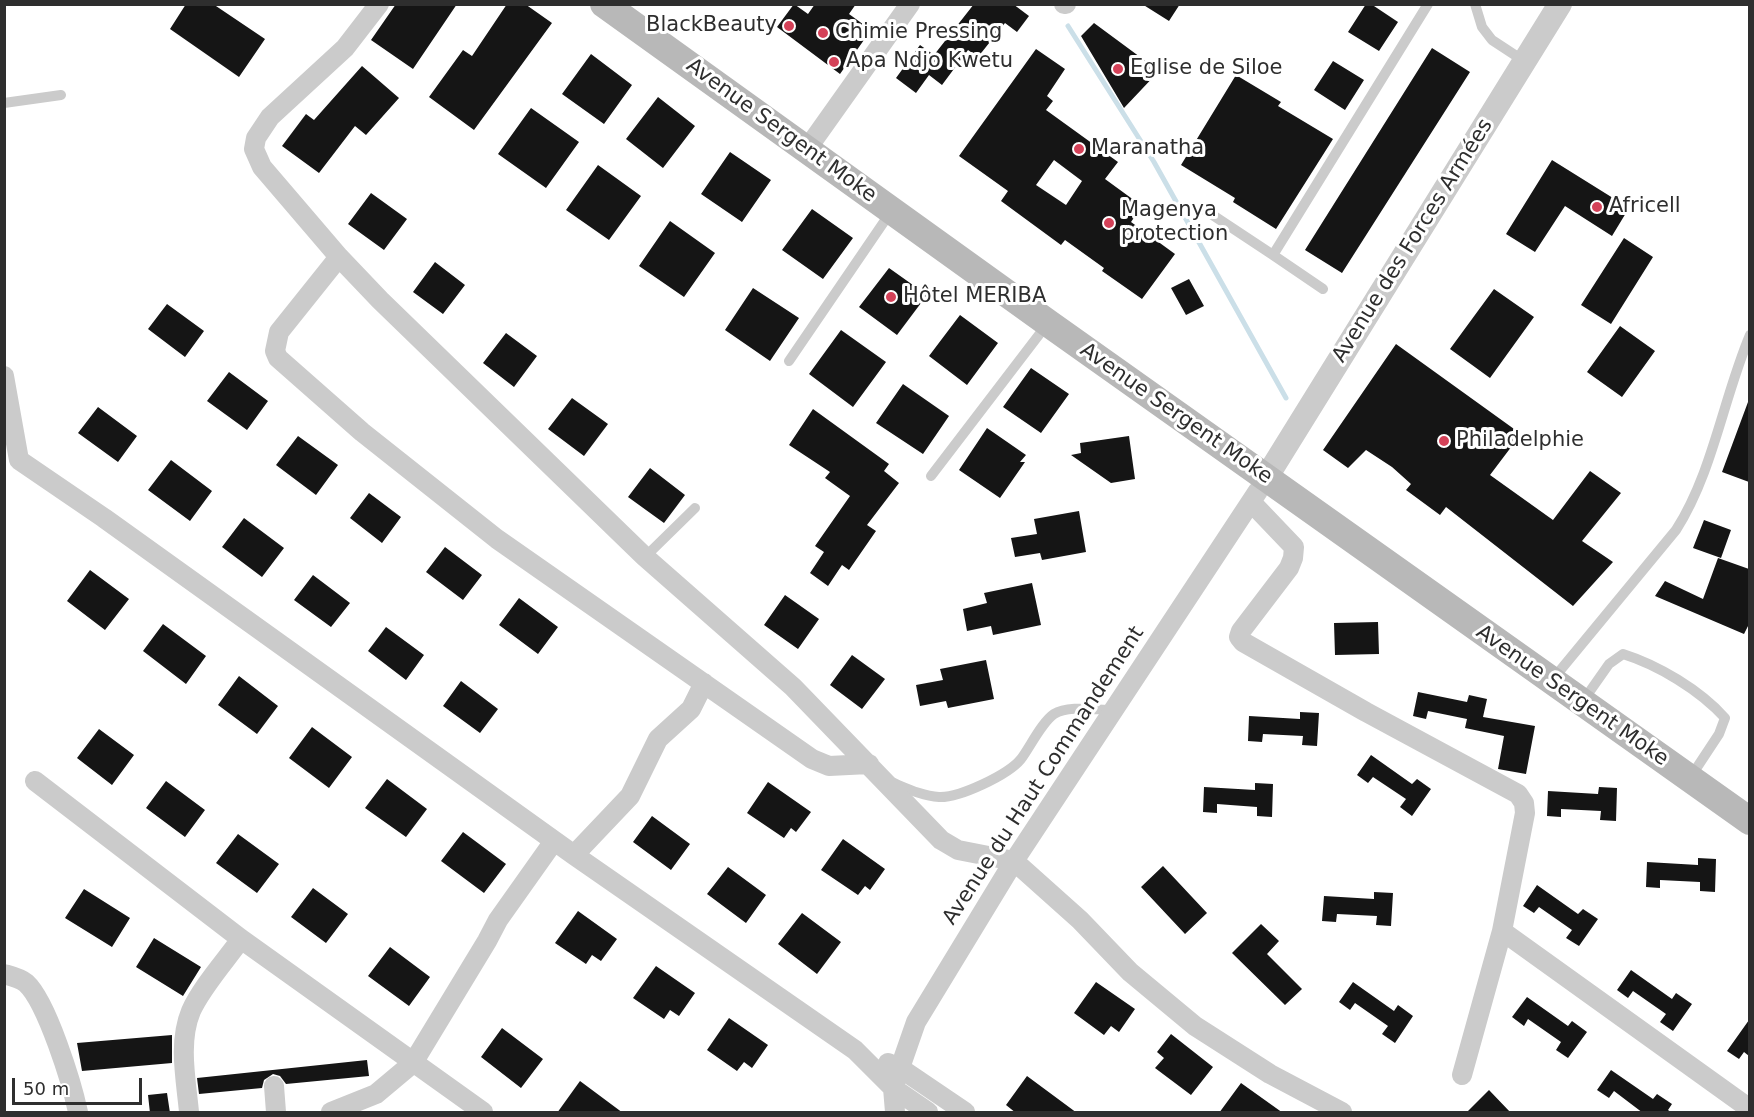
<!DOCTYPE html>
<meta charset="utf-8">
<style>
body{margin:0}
#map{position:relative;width:1754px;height:1117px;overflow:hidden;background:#fff;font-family:"DejaVu Sans",sans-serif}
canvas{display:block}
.frame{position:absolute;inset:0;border:6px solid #2e2e2e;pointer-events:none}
.scale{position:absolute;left:12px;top:1078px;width:130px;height:27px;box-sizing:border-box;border:3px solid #2e2e2e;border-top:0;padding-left:8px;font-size:18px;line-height:21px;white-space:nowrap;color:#2e2e2e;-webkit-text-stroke:4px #fff;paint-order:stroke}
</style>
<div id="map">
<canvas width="1754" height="1117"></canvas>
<div class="frame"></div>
<div class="scale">50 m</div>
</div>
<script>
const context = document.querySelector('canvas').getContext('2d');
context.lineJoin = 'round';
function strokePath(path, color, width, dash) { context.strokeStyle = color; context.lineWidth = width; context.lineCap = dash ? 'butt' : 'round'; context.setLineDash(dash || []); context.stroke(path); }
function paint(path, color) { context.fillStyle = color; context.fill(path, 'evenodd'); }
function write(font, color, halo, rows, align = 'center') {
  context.font = font + ' "DejaVu Sans",sans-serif'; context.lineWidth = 6; context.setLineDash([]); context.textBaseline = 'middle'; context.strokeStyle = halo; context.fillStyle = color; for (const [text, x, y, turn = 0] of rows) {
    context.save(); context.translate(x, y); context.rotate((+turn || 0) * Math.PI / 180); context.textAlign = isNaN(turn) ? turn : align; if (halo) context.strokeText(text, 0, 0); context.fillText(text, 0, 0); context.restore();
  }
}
strokePath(new Path2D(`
 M1068 26 1154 162 1286 398`), '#cbdfe8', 5);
paint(new Path2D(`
 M186 4H213L265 39 239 77 170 29Z
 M396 4H457L413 69 371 40Z
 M507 4H525L552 23 474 130 429 97 463 50 472 56Z
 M794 4 808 14 815 4H856L849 14 871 30 840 74 777 27Z
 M974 4H1013L1029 16 1017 32 1005 23 978 57 968 50 942 85 929 75 916 93 896 78 920 45 934 55Z
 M1142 4H1180L1169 21Z
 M1366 4H1371L1398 22 1379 51 1348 32Z
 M1094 23 1159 71 1124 108 1081 36Z
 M1432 48 1470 72 1342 273 1305 250Z
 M1036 49 1065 69 1047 96 1053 101 1046 110 1118 162 1105 179 1142 206 1131 222 1175 254 1142 299 1102 271 1104 268 1065 240 1061 245 1001 201 1008 191 959 156ZM1054 160 1082 181 1066 205 1036 185Z
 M591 54 632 85 604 124 562 94Z
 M1333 61 1364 80 1345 110 1314 90Z
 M362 66 399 98 366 135 355 126 319 173 282 146 306 114 314 120Z
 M1236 75 1281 102 1278 106 1333 139 1276 229 1233 202 1235 198 1181 165Z
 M658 97 695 126 663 168 626 139Z
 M531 108 579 142 546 188 498 154Z
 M730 152 771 180 742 222 701 194Z
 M1552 160 1629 208 1612 236 1565 206 1535 252 1506 234Z
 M598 165 641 196 609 240 566 210Z
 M371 193 407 219 384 250 348 224Z
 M812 209 853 238 823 279 782 250Z
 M670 221 715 253 684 297 639 266Z
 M1624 238 1653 257 1611 324 1581 305Z
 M435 262 465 285 443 314 413 292Z
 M889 268 927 295 897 335 859 307Z
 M1189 279 1204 306 1186 315 1171 288Z
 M753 288 799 318 770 361 725 330Z
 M1494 289 1534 317 1490 378 1450 349Z
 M167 304 204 331 185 357 148 329Z
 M960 315 998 343 967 385 929 356Z
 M1620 326 1655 351 1622 397 1587 372Z
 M841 330 886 362 853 407 809 374Z
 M506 333 537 356 514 387 483 363Z
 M1396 344 1521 434 1490 475 1553 520 1590 471 1621 493 1582 541 1613 562 1573 606 1446 507 1440 515 1406 490 1411 484 1392 467 1366 450 1348 468 1323 450Z
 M1031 368 1069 394 1041 433 1003 407Z
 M229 372 268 401 247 430 207 401Z
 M903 384 949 416 923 454 876 423Z
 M572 398 608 424 584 456 548 429Z
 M1748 402H1749V482L1722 472Z
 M98 407 137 436 118 462 78 433Z
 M813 409 889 464 884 471 899 483 867 525 876 531 849 570 842 565 828 586 810 573 824 552 815 546 850 496 825 478 830 472 789 445Z
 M987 428 1026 455 1020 462H1025L1000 498 959 470Z
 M298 436 338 465 316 495 276 465Z
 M1129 436 1135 479 1111 483 1071 455 1081 453 1080 443Z
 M171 460 212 491 190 521 148 490Z
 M650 468 685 495 664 523 628 497Z
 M369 493 401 517 382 543 350 518Z
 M1079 511 1086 552 1042 560 1040 553 1015 557 1011 538 1037 534 1034 519Z
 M244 518 284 548 262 577 222 547Z
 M1704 520 1731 530 1721 558 1693 548Z
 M445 547 482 575 463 600 426 572Z
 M1718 558 1749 569V624L1744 634 1655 596 1665 581 1703 599Z
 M90 570 129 599 105 630 67 601Z
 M313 575 350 603 331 627 294 600Z
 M1032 583 1041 625 993 635 991 626 967 631 963 609 987 603 984 593Z
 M785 595 819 619 798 649 764 625Z
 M519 598 558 627 538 654 499 625Z
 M1378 622 1379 654 1335 655 1334 623Z
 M163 624 206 656 186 684 143 651Z
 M386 627 424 655 406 680 368 651Z
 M852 655 885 679 862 709 830 685Z
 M986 660 994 699 948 708 946 701 920 706 916 685 943 680 940 669Z
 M239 676 278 706 257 734 218 705Z
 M461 681 498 709 480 733 443 706Z
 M1418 692 1467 702 1469 695 1487 699 1483 717 1535 726 1526 774 1498 769 1504 736 1465 728 1467 719 1428 711 1426 719 1413 716Z
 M1300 712 1319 713 1317 746 1302 745 1303 736 1263 734 1262 742 1248 741 1249 716 1300 719Z
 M312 727 352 757 329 788 289 758Z
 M99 729 134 755 112 785 77 758Z
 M1371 755 1412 784 1417 779 1431 789 1412 816 1400 807 1406 799 1373 777 1368 783 1357 775Z
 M387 779 427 809 406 837 365 808Z
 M166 781 205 810 185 837 146 808Z
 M768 782 811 812 796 832 791 828 784 838 747 813Z
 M1255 783 1273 784 1272 817 1257 816V807L1217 804V813L1203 812 1204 787 1255 790Z
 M1599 787 1617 788 1616 821 1600 820 1601 811 1561 809V817L1547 816 1548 791 1598 794Z
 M652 816 690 844 671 870 633 842Z
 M463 832 506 864 484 893 441 861Z
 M238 834 279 864 257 893 216 863Z
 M843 839 885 869 870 890 865 886 858 895 821 870Z
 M1698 858 1716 859 1715 892 1700 891V882L1660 880V888L1646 887 1647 862 1698 865Z
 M1163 866 1207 913 1185 934 1141 887Z
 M728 867 766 895 746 923 707 894Z
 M1537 885 1578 914 1583 909 1598 919 1579 946 1566 938 1572 930 1539 907 1534 913 1523 906Z
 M313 888 348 914 326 943 291 917Z
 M84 889 130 918 112 947 65 918Z
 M1374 892 1393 893 1391 926 1376 925 1377 916 1337 914 1336 922 1322 921 1324 896 1374 899Z
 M578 911 617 939 601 961 592 955 586 964 555 943Z
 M802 913 841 942 817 974 778 944Z
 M1261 924 1279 941 1267 954 1302 989 1285 1005 1232 953Z
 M154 938 201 967 183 996 136 967Z
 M390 947 430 977 409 1006 368 976Z
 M656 966 695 993 679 1016 670 1010 664 1019 633 998Z
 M1631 970 1672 999 1676 993 1692 1004 1673 1031 1660 1022 1666 1014 1633 991 1628 998 1617 990Z
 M1096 982 1135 1009 1119 1032 1111 1026 1104 1035 1074 1013Z
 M1353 982 1394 1011 1398 1005 1413 1016 1395 1043 1382 1034 1388 1026 1355 1003 1350 1010 1339 1002Z
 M1527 997 1568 1026 1572 1021 1587 1032 1568 1058 1556 1050 1561 1042 1528 1019 1524 1026 1512 1017Z
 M729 1018 768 1045 752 1068 744 1062 737 1071 707 1050Z
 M1749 1020V1056L1744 1052 1739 1059 1727 1051Z
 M502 1028 543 1059 521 1088 481 1057Z
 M1171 1034 1213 1067 1191 1095 1155 1068 1164 1058 1157 1052Z
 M172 1035V1063L82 1071 77 1043Z
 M367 1060 369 1076 286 1084 280 1076 273 1074 264 1080 262 1088 199 1094 197 1078Z
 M1611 1070 1653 1099 1657 1094 1672 1104 1668 1110 1672 1113H1643L1614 1091 1609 1098 1597 1090Z
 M1027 1076 1077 1113H1016L1006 1105Z
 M580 1081 623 1113H557Z
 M1241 1083 1283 1113H1219Z
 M1489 1090 1511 1113H1466Z
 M167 1093 170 1113H150L148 1095Z`), '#151515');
strokePath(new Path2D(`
 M1475 4 1482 27 1492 40 1524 61
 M4 103 61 95
 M1205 210 1273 255 1428 4
 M1273 255 1323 289
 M789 361 890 213
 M931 476 1048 323
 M645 557 695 508
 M1553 679 1676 530C1713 472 1723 399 1750 335
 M1583 701 1609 664 1623 654C1658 665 1700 690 1725 718L1719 734 1690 778
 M891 782C906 788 922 796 939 797 959 798 1008 775 1021 759 1030 747 1042 722 1054 714 1068 705 1096 710 1113 710`), '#cbcbcb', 10);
strokePath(new Path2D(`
 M379 4 345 48 270 117 256 138 254 149 262 167 339 257 380 300 645 557 793 687 941 840 958 850 1014 861 1080 920 1130 972 1195 1026 1270 1074 1342 1112
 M1064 4H1066
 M807 149 910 4
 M339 257 279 332 275 351 278 358 362 432 497 539 812 759 829 766 869 764
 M4 376 19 460 104 518 574 855 855 1050 893 1088 928 1112
 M1251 502 1294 547 1293 558 1289 568 1241 631 1239 637 1243 642 1366 712 1518 794 1524 803 1525 813 1502 931 1750 1109
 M35 781 241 939 483 1112
 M574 855 630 796 658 739 691 709 704 683
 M4 974C11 976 20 978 26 983 47 1002 72 1084 78 1112
 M888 1063 900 1068 965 1112
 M1462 1075 1502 931
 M274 1086 276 1112
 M189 1112C186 1080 178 1042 191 1011 201 988 226 960 241 939
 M331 1112 376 1094 413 1063 487 941 498 920 554 841
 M895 1112 893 1088 916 1022 1014 861 1258 491`), '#cbcbcb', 20);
strokePath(new Path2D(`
 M1266 478 1560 4`), '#cbcbcb', 24);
strokePath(new Path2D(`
 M604 4 1048 323 1750 821`), '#b8b8b8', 28);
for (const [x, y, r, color] of [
 [789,26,6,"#d44158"],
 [823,33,6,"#d44158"],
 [834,62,6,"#d44158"],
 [1118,69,6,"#d44158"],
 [1079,149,6,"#d44158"],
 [1597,207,6,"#d44158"],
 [1109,223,6,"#d44158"],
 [891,297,6,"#d44158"],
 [1444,441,6,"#d44158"]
]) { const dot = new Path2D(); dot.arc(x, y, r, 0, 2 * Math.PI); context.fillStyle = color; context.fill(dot); strokePath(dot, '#fff', 2); }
write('21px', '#2e2e2e', '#fff', [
 ["BlackBeauty",777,26,"right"],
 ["Chimie Pressing",835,33],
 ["Apa Ndjo Kwetu",846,62],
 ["Eglise de Siloe",1130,69],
 ["Maranatha",1091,149],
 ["Africell",1609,207],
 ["Magenya",1121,211],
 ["protection",1121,235],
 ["Hôtel MERIBA",903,297],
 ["Philadelphie",1456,441]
], 'left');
write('21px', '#2e2e2e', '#fff', [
 ["Avenue Sergent Moke",781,131,36],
 ["Avenue des Forces Armées",1413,241,-58],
 ["Avenue Sergent Moke",1176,414,35],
 ["Avenue Sergent Moke",1572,696,35],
 ["Avenue du Haut Commandement",1044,776,-57]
]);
</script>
